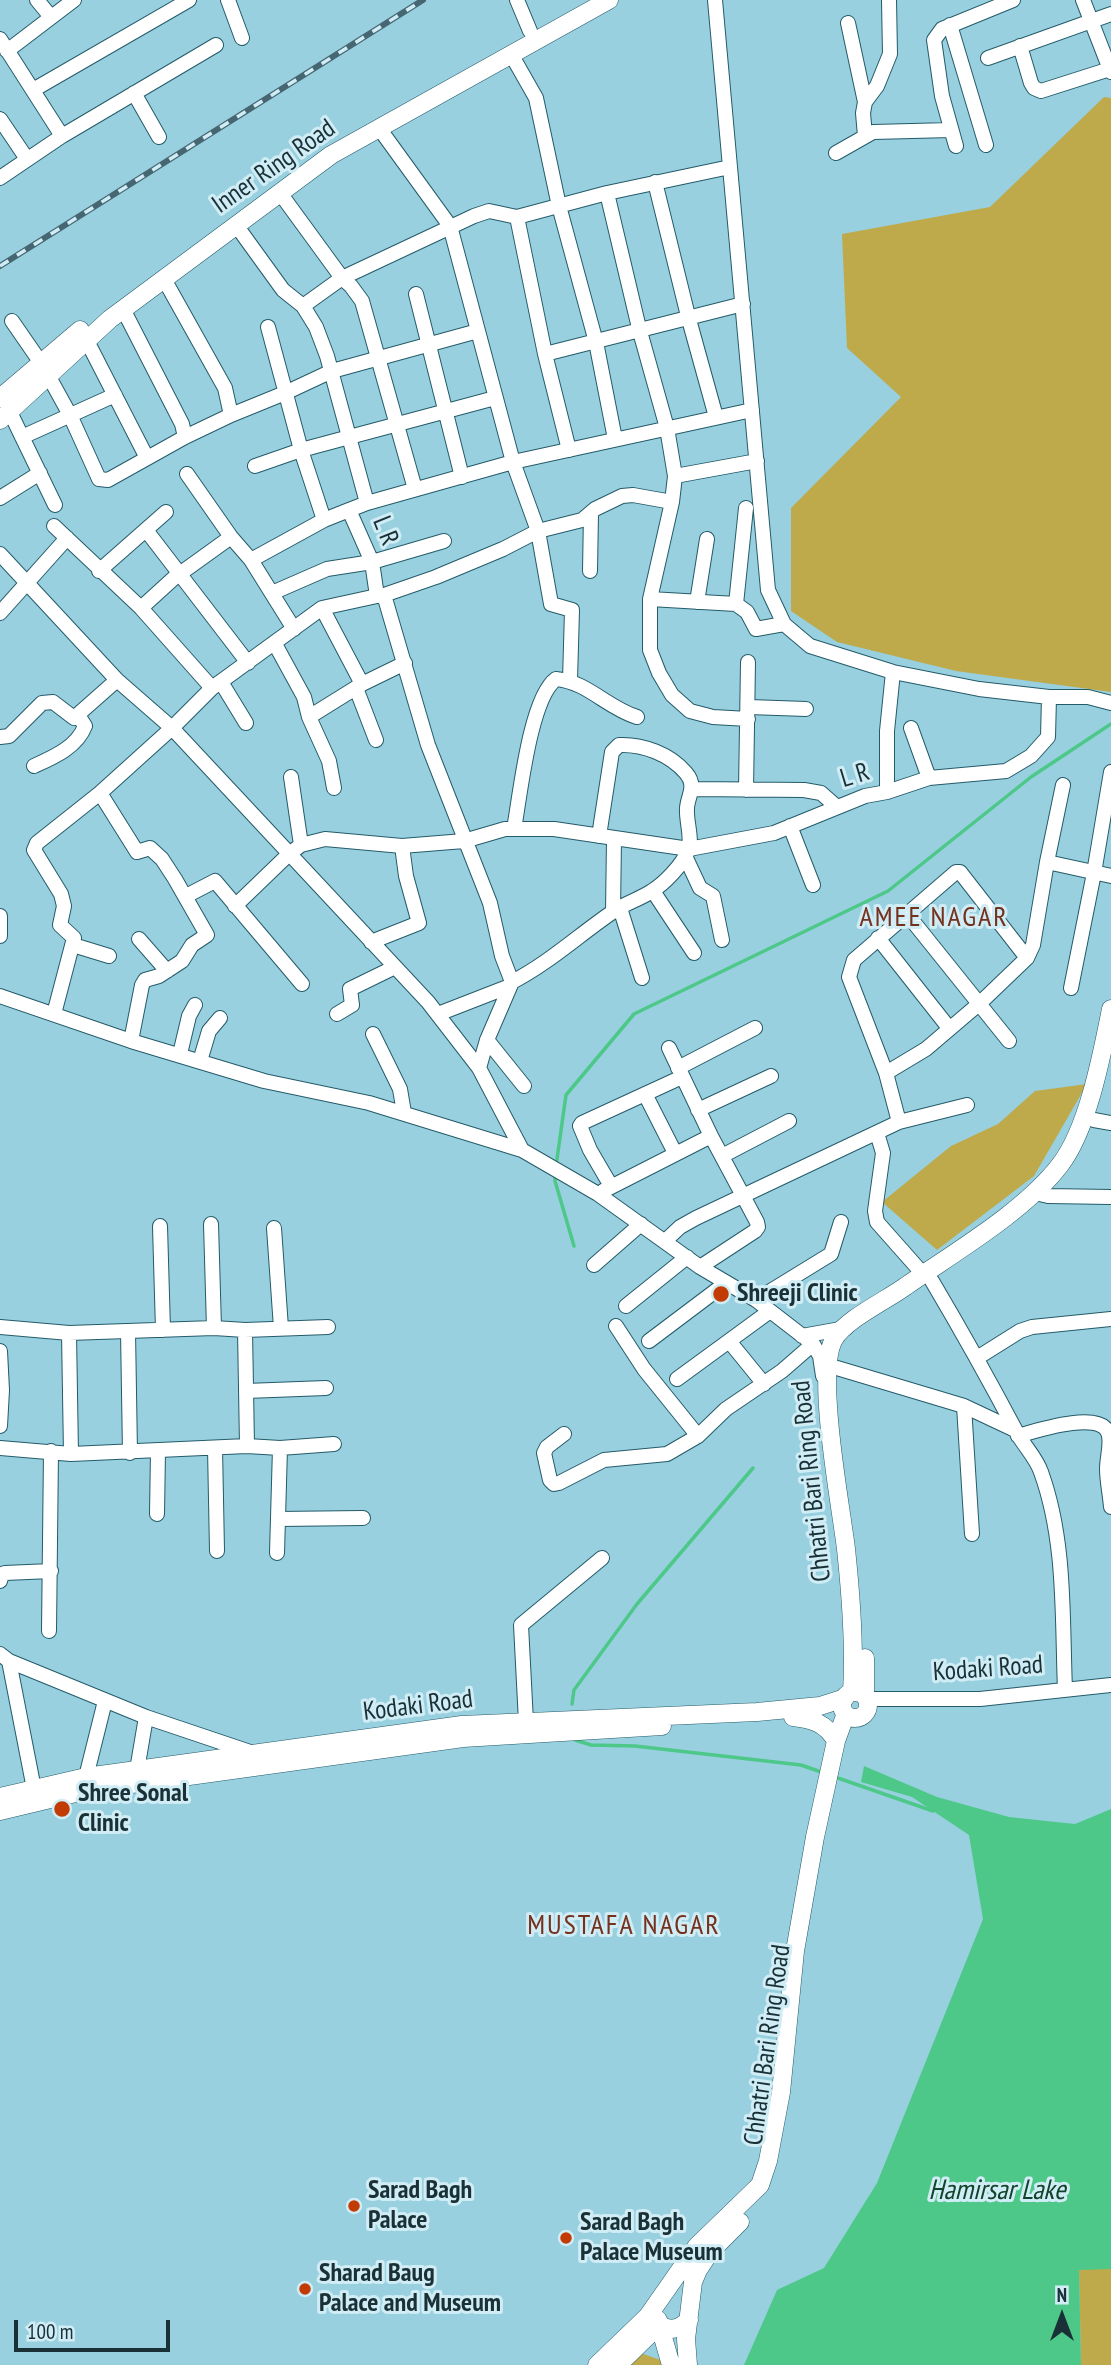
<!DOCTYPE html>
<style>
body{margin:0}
#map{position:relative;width:1111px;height:2365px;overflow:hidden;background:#98d0e0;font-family:"PT Sans Narrow",sans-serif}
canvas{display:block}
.north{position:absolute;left:1027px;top:2281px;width:70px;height:70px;-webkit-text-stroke:5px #d0ecf4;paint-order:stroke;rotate:0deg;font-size:19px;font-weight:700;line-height:28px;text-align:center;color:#1a3037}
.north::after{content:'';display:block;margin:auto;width:24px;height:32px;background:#1a3037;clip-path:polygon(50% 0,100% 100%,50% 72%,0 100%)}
.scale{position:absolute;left:14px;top:2320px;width:156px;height:32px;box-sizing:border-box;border:4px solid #1a3037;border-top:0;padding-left:9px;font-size:21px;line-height:24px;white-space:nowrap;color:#1a3037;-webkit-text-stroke:5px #d0ecf4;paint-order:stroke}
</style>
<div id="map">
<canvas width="1111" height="2365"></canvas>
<div class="north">N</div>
<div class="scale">100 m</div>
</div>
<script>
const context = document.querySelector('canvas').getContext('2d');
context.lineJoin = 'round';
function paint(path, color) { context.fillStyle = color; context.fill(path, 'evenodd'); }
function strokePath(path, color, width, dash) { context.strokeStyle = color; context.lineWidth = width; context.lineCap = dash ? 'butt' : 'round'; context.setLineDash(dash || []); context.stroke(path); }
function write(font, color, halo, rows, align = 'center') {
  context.font = font + ' "PT Sans Narrow",sans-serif'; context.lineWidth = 6; context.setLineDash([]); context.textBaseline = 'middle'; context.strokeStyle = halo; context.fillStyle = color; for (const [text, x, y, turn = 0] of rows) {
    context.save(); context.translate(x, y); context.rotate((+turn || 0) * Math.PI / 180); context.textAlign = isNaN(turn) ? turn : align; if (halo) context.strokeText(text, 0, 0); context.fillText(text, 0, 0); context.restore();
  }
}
paint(new Path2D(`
 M1104 97 1111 98V692L956 671 837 642 791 611V508L901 397 847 348 842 234 990 207Z
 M1087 1084 1034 1176 937 1250 882 1202 951 1146 998 1124 1035 1091Z
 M1079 2269H1111V2365H1081Z
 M638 2352 666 2362 667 2365H626Z`), '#beaa4b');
paint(new Path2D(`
 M864 1766 937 1797 1009 1817 1075 1824 1111 1809V2269L1079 2270 1081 2365H744L777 2290 824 2268 877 2183 983 1919 969 1835 912 1797 861 1782Z`), '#4dc889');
strokePath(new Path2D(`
 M556 1166 566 1095 634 1014 888 891 1031 777 1111 724
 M555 1174V1181L574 1246
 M572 1704 574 1690 637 1604 753 1468
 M575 1740 591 1745 635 1746 801 1765 824 1773
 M835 1777 933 1811`), '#4dc889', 3.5);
const minor = new Path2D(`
 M37 0 51 17
 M228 0 242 38
 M517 0 530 31
 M715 0 768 590 784 624 810 646 893 672 979 689 1049 697H1088L1111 703
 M1083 0 1111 72
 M848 23 865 102
 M950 25 986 145
 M0 39 62 136
 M1020 46 1031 83 1034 88 1041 91 1110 69
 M7 51 74 0
 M511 54 536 98 559 206 596 342 615 439
 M988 58 1111 14
 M33 90 189 0
 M134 93 159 137
 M0 119 27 159
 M379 128 450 226 513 462 538 531 551 604 572 610 570 680
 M865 136 863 113 865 102 877 86 890 54 889 0
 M956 146 942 96 934 40 942 29 1013 0
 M836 153 873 132 951 130
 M0 178 62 136 216 45
 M655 182 688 316 716 417
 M280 193 342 278 351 286 362 301 415 489
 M607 193 639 328 667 428 675 476 672 502 650 599V650L659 673 672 695 690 711 713 717 748 719
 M517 217 545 354 569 450
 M236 225 283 290 303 306 316 327 327 356 367 503 349 510 372 562 377 596 384 595 428 745 490 903 502 956 512 982 487 1040 479 1068
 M164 279 225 388 231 415
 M416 294 462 477
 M303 306 342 278 474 216 489 211 517 217 607 193 730 167
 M123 309 182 424 185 437
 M12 321 41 363
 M268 327 301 450 324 520
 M86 339 147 458
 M545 354 743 304
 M48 375 70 415 99 479 108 480 185 437 231 415 285 393 332 371 478 331
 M10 412 55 505
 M22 437 115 395
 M255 466 301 450 495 398
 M187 474 231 537 251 560 294 629
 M675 476 757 461
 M0 498 40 473
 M367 503 513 462 752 410
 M54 526 141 608 212 688
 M146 530 248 663
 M0 554 117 680 172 728 428 1002 479 1068 522 1150
 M251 560 324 520 349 510
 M99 571 166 512
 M590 571 591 513
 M272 593 327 569 372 562 444 541
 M384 595 436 577 503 549 538 531 582 520 595 509 622 496 633 495 672 502
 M650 599 736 604 747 612 756 629 784 624
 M697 602 707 539
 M736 604 746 508
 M141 608 174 578 231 537
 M322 608 362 684
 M0 613 67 538
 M275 644 304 697 309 717 329 761 334 788
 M221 682 246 723
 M356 688 376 740
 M749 707 806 709
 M309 717 362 684 405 663
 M911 728 929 778
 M0 737 9 736 42 703 53 702 74 718 117 680
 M34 766C54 757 77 747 85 726L78 715
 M291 777 301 845
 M693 789 804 790 821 793 837 807
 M746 790 748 662
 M887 792V731L893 672
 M100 793 137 852 150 848 162 859 175 879 207 935 192 945 182 961 159 976 145 980 142 985 131 1041
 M790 826 813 885
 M514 829C520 796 530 698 556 679 588 682 607 708 637 717
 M685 856 700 888 713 896 722 940
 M1047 862 1063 785
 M653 891 694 953
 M186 896 215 881 302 984
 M235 906 289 854 301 845 325 839 402 846 464 841 505 829H554L689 849 774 833 865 796 887 792 929 778 1006 771 1031 756 1048 737 1049 697
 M620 908 642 978
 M613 912 614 839
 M907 914 1009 1041
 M0 916V936
 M878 938 949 1028
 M139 939 167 971
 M371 942 419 923 406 876 402 846
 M73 945 109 956
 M512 982C549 963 580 934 614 911 626 903 640 899 652 891 665 883 682 865 688 851 693 839 686 822 687 808 688 795 697 786 686 773 670 754 643 744 619 745L612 752 599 836
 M1071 988 1094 873 1111 772
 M0 996 131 1041 264 1081 369 1103 522 1150 598 1194 700 1267 756 1300 813 1344 820 1356 823 1376
 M54 1014 74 938 60 925 64 906 61 894 34 850 37 843 100 793 172 728 212 688 322 608 377 596
 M337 1014 352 1005 350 989 395 967
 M438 1014 510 986
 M373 1034 400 1089 404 1113
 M487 1040 524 1086
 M669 1048 711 1136 757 1222 758 1227 755 1231 700 1267
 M180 1054 189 1016 195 1005
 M200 1061 209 1031 220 1018
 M678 1068 755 1028
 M886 1073 926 1049 980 1003 1027 958 1033 945 1047 862 1111 876
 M645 1094 675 1153
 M698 1110 771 1076
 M1094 1120 1111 1123
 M899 1122 886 1073 849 977 854 960 956 872H960L1027 958
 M877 1133 883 1153 875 1211 877 1222 923 1274
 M722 1156 789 1121
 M611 1186 590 1150 580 1126 582 1123 682 1077
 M603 1191 711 1136
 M1035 1193 1048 1196 1111 1197
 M211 1224 214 1328
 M160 1226 163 1330
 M274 1228 281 1328
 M665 1241 680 1227 696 1218 899 1122 967 1105
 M594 1265 641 1224
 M932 1281C961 1330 989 1380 1016 1431 1023 1445 1036 1457 1041 1472 1066 1541 1062 1617 1065 1690
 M756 1300 831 1254 841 1222
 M626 1306 687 1257
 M616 1326 644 1369 698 1436
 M0 1327 69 1333 214 1328 245 1330 247 1446
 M245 1330 328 1327
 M128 1331 130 1453
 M69 1333 71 1454
 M802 1336 846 1328
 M649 1341 726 1283
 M729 1341 764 1384
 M0 1351 2 1390 0 1426
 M977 1358 1020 1331 1032 1327 1111 1319
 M837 1368 964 1406 1015 1430
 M677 1379 770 1311
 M246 1391 326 1388
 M964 1406 972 1534
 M564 1434 547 1447 544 1453 550 1480 554 1484 559 1483 604 1460 667 1454 698 1436 726 1409 782 1371 813 1344
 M1018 1436C1035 1431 1105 1408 1109 1436 1111 1446 1107 1458 1107 1469 1107 1481 1110 1494 1111 1507
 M0 1448 71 1454 247 1446 280 1448 277 1553
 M215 1448 217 1551
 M280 1448 334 1444
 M157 1514 158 1451
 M278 1519 363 1518
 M0 1581 2 1574 5 1573 51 1571
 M49 1631 51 1451
 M0 1654 9 1661 34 1789
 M9 1661 146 1717 256 1754
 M867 1699H980L1111 1685
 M526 1722 521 1625 602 1558
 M137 1770 146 1717
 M86 1777 105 1701`);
const major = new Path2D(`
 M0 398 80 330
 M0 420 110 319 331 155 609 0
 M842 1705a13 13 0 1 1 26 0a13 13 0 1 1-26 0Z
 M852 1692C855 1645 851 1596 846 1549 841 1506 815 1372 834 1339 846 1319 887 1300 906 1286 955 1252 1025 1211 1060 1165 1088 1129 1102 1054 1111 1009
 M865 1694V1658
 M793 1717C812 1719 826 1723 836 1741
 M0 1797 86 1777 462 1725 757 1712 820 1706 845 1698
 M0 1811 88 1790 463 1738 662 1726
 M658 2320 671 2365
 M597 2365 648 2316 697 2246 760 2185 768 2161 781 2092 795 1951 815 1837 836 1741 845 1716
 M618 2365 659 2325C671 2331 678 2330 689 2320
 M688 2365 686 2339 693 2282 698 2270 710 2252 740 2222`);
strokePath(minor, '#245b69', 16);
strokePath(major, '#245b69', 19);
strokePath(minor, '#fff', 14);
strokePath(major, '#fff', 18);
const rail = new Path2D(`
 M0 266 423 0`);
strokePath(rail, '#466772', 6);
strokePath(rail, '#d0ecf4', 3.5, [10]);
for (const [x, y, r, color] of [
 [721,1294,9,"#c33b04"],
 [62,1809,9,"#c33b04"],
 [354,2206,7,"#c33b04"],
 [566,2238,7,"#c33b04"],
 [305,2289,7,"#c33b04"]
]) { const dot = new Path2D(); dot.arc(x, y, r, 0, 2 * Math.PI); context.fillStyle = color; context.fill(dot); strokePath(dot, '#d0ecf4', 2.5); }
write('26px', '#1a3037', '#d0ecf4', [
 ["Inner Ring Road",274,167,-35],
 ["L R",385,531,68],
 ["L R",855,776,-17],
 ["Chhatri Bari Ring Road",812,1481,-96],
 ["Kodaki Road",988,1669,-4],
 ["Kodaki Road",418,1706,-7],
 ["Chhatri Bari Ring Road",768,2045,-82]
]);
write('bold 26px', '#1a3037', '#d0ecf4', [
 ["Shreeji Clinic",737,1294],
 ["Shree Sonal",78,1794],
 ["Clinic",78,1824],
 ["Sarad Bagh",368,2191],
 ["Palace",368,2221],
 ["Sarad Bagh",580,2223],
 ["Palace Museum",580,2253],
 ["Sharad Baug",319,2274],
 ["Palace and Museum",319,2304]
], 'left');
context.letterSpacing = '2px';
write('28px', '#74311d', '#d0ecf4', [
 ["AMEE NAGAR",934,918],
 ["MUSTAFA NAGAR",624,1926]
]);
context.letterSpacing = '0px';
write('italic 28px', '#12442b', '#d0ecf4', [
 ["Hamirsar Lake",997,2191]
]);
</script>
